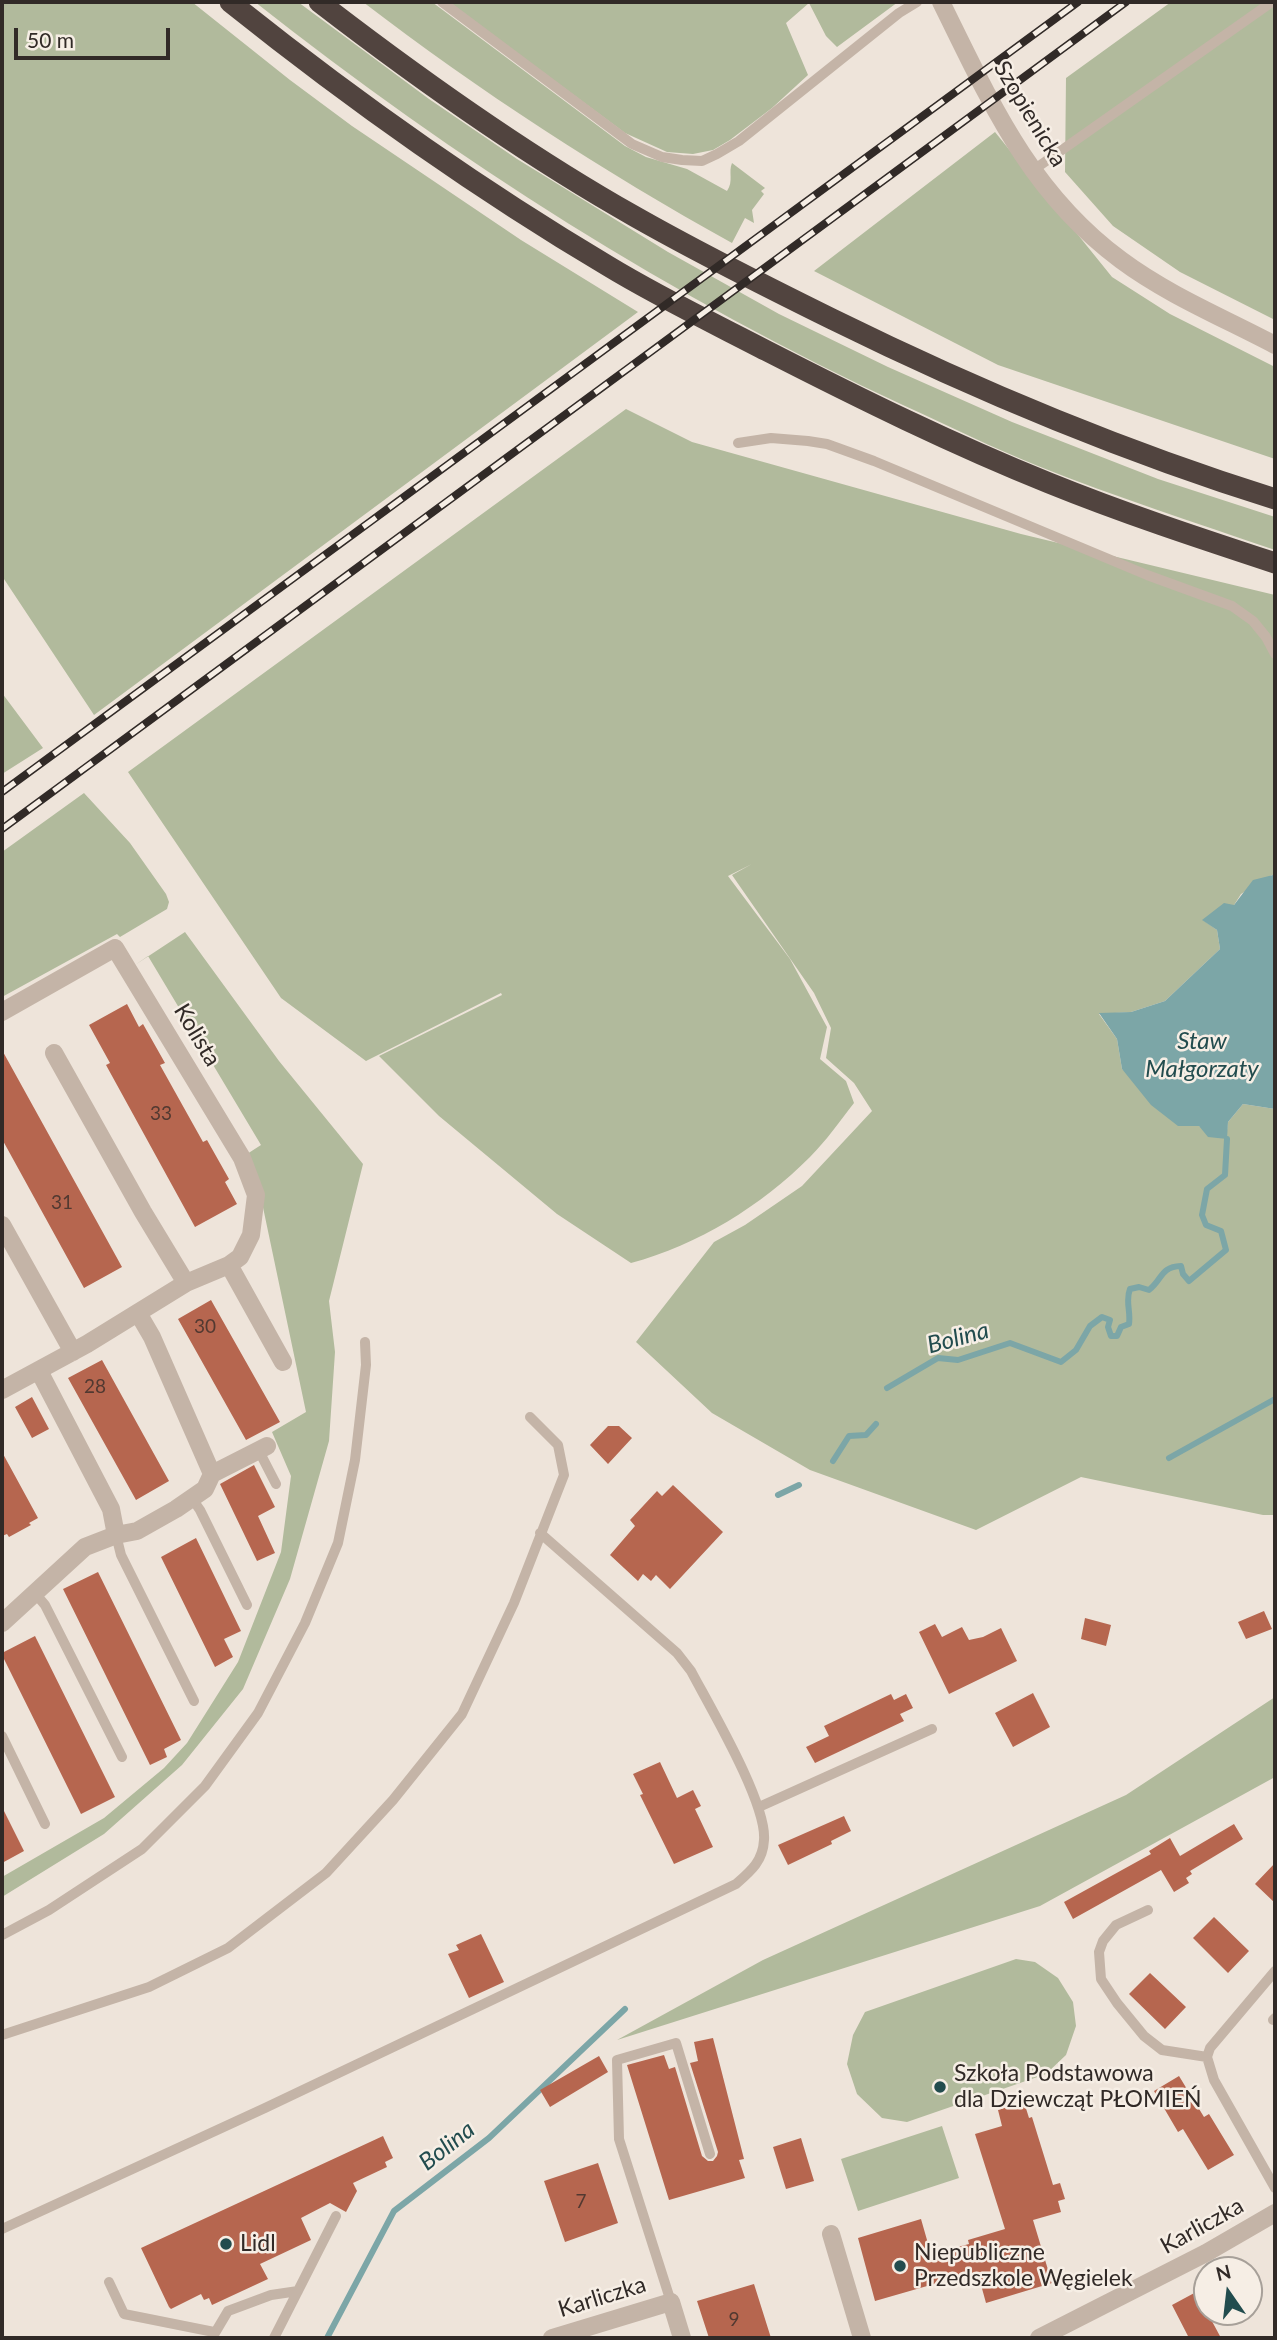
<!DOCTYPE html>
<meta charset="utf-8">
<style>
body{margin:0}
#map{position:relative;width:1277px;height:2340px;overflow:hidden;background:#eee4da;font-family:Lato,sans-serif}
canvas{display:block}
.frame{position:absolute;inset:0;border:4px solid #312a27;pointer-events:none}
.north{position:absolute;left:1193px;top:2256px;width:70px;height:70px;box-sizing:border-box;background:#f6eee5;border:2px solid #a7a099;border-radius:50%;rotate:346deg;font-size:19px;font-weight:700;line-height:28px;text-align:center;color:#312a27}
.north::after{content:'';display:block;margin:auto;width:24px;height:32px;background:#224c4e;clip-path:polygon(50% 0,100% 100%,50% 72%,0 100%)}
.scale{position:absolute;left:14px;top:28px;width:156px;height:32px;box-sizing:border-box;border:4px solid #312a27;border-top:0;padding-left:9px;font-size:21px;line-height:24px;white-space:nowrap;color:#312a27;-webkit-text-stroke:5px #f6eee5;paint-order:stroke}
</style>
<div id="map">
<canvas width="1277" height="2340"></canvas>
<div class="frame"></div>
<div class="north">N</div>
<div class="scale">50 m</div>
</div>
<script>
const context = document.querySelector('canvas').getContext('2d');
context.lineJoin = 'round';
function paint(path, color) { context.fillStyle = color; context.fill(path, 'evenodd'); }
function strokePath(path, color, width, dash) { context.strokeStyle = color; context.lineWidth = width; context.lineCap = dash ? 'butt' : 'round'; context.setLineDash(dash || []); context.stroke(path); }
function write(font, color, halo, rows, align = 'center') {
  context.font = font + ' Lato,sans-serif'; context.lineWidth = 5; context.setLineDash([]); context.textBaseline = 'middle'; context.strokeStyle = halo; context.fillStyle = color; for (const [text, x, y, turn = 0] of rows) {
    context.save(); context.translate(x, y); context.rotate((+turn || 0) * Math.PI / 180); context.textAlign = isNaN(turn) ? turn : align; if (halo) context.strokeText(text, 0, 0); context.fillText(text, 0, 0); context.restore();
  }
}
paint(new Path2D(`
 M2 2H192L290 80 352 126 521 240 638 312 94 715 2 576Z
 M255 2H298L429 99 517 159 668 252 779 314 888 367 1012 422 1158 479 1275 517V550C1196 523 1116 497 1038 466 993 448 949 426 905 406 672 298 456 161 255 2Z
 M363 2H432L625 146 646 157 687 169 727 191C734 181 728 172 732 163L765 188 761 191 764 194 752 210 754 223 745 218 732 243C604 172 479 91 363 2Z
 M448 2H898L837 47 826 36 809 3 786 23 808 75 772 108 730 140 713 150 693 154 667 152 625 133Z
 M1171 2H1275V320L1180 272 1113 226 1065 172 1066 78Z
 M995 132 1112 277 1170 314 1275 367V459L998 365 814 271Z
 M626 409 692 442 1021 534 1275 595V876L1272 875 1241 894 1234 905 1203 920 1217 930 1220 949 1165 1001 1131 1012 1099 1014 1117 1039 1122 1069 1199 1126 1226 1139 1228 1122 1243 1104 1275 1109V1515H1263L1081 1477 976 1530 810 1470 712 1413 636 1342 714 1242 745 1225 802 1186 872 1111 854 1083 826 1058 831 1028 814 993 732 875 752 864 728 876 790 959 827 1027 820 1059 846 1081 854 1103C840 1121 826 1141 810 1157 761 1206 698 1245 631 1263L557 1214 439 1116 379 1056 502 995 501 993 366 1061 281 998 128 772Z
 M2 693 43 748 2 774Z
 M84 793 130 843 166 894 169 902 167 909 120 937 117 934 2 997V852Z
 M185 932 279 1061 363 1164 329 1301 335 1352 329 1441 290 1579 243 1689 182 1765 104 1834 2 1897V1877L104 1818 164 1768 187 1743 238 1662 281 1552 291 1476 272 1432 306 1412 260 1193 247 1154 261 1145 148 956 135 965Z
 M1275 1697V1777L1040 1906 617 2040 763 1960 1126 1795Z
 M1016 1959 1035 1962 1058 1978 1073 2002 1076 2026 1066 2055 1046 2074 907 2122 882 2118 857 2094 847 2064 853 2035 865 2012Z
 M942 2126 959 2178 858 2211 841 2159Z`), '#b1ba9c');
paint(new Path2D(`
 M1273 875 1275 876V1109L1243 1104 1228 1122 1227 1139 1208 1137 1199 1126H1178L1151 1105 1122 1069 1117 1039 1099 1013 1131 1012 1165 1001 1220 949 1217 930 1202 920 1224 903 1234 905 1253 880Z`), '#7ca6a7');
strokePath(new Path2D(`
 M887 1388 938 1358 958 1360 1010 1343 1061 1362 1076 1350 1090 1326 1102 1317 1110 1320 1108 1327 1111 1336H1117L1121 1327 1129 1324C1131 1311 1125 1301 1130 1289L1139 1287 1149 1290C1163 1279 1160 1267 1181 1266L1183 1274 1189 1281 1226 1250 1221 1231 1206 1225 1202 1215 1207 1189 1225 1175 1227 1139
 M1169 1458 1275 1399
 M833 1461 849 1436 866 1435 876 1424
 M778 1495 799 1485
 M327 2338 394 2211 489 2138 625 2009`), '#7ca6a7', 6);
paint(new Path2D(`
 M127 1004 139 1027 143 1024 165 1063 160 1065 203 1142 207 1140 229 1179 225 1182 237 1204 195 1227 106 1065 110 1063 89 1025Z
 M2 1050 122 1267 84 1288 2 1139Z
 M211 1300 280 1422 246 1440 178 1319Z
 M102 1360 169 1481 136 1500 68 1378Z
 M32 1397 49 1429 32 1438 15 1407Z
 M608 1426H619L632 1438 608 1464 590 1445Z
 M2 1452 38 1518 29 1523 31 1525 9 1537 7 1534 2 1536Z
 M254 1465 275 1507 258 1516 275 1553 257 1561 220 1484Z
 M673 1485 723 1532 670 1589 656 1575 651 1581 643 1574 638 1581 610 1555 635 1526 630 1520 657 1491 662 1496Z
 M196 1538 241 1631 224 1639 233 1657 215 1667 161 1557Z
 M98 1572 181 1740 164 1749 167 1757 150 1765 63 1589Z
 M1264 1611 1272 1629 1246 1639 1238 1622Z
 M1085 1618 1111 1625 1106 1646 1081 1639Z
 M935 1624 942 1637 962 1627 969 1640 983 1637 1001 1628 1017 1661 949 1694 919 1632Z
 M35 1636 115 1797 81 1814 2 1655V1653Z
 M1033 1693 1050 1727 1013 1747 995 1713Z
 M891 1694 894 1700 906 1694 913 1708 900 1714 904 1721 815 1763 806 1747 829 1736 824 1726Z
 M660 1762 677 1798 693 1790 701 1806 695 1809 713 1847 674 1864 640 1795 643 1794 633 1774Z
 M2 1807 24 1851 2 1863Z
 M844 1816 851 1831 831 1841 832 1844 788 1865 778 1845Z
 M1234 1824 1243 1839 1190 1871 1192 1874 1186 1878 1189 1883 1174 1892 1161 1870 1073 1919 1064 1902 1151 1854 1149 1851 1170 1838 1180 1856Z
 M1275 1863V1903L1255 1884Z
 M1214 1917 1249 1951 1228 1973 1193 1938Z
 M481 1934 504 1982 469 1998 448 1954 459 1950 456 1945Z
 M1150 1973 1186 2007 1165 2029 1129 1994Z
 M713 2038 744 2159 739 2160 745 2178 669 2200 627 2065 664 2055 669 2069 675 2067 702 2156 708 2161H713L717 2156 718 2152 690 2063 698 2061 694 2042Z
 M599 2056 608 2072 550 2107 540 2090Z
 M1179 2076 1204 2117 1209 2114 1234 2155 1208 2170 1183 2129 1178 2132 1154 2091Z
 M1024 2102 1029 2118 1032 2117 1053 2185 1060 2183 1065 2199 1058 2201 1061 2212 1033 2220 1052 2283 986 2303 978 2274 949 2282 948 2280 875 2301 858 2238 921 2219 931 2254 969 2244 968 2240 1005 2229 975 2134 1002 2126 998 2110Z
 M383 2136 393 2158 385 2162 387 2167 353 2183 357 2191 346 2212 330 2203 301 2218 311 2240 260 2264 268 2279 212 2305 209 2298 204 2300 201 2294 171 2309 169 2307 141 2248Z
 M801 2138 814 2181 786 2189 773 2147Z
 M598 2163 618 2223 565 2242 544 2181Z
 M754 2284 771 2338H709L697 2301Z
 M1198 2291 1207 2312 1221 2338H1189L1172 2305Z`), '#b6664f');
strokePath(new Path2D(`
 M442 2 632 144 662 157 682 160 702 161 717 154 739 141 899 13 917 2
 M1032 171 1272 2
 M738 443 771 438 808 441 827 444 874 461 1147 575 1232 606 1253 621 1266 637 1275 654
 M259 1451 276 1484
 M193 1500 200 1510 247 1605
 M116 1535 121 1555 194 1701
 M34 1592 45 1605 122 1757
 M2 1736 45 1824
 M759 1807 932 1729
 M1148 1910 1116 1925 1103 1941 1099 1952 1101 1979 1117 2003 1144 2036 1162 2050 1207 2057
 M2 1935 49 1910 142 1849 205 1786 258 1713 305 1623 338 1543 355 1460 366 1365 365 1342
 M1275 1971 1210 2048 1207 2057 1214 2080 1275 2188
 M1273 2020 1275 2018
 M2 2035 149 1987 228 1948 326 1873 393 1800 462 1714 514 1603 564 1475 558 1445 530 1417
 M2 2229 265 2108 736 1884C751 1871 763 1861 764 1840 767 1803 710 1707 691 1671L677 1653 540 1533
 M109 2282 124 2314 214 2332
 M671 2302 619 2139 617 2060 676 2043 710 2154
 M212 2338 228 2311 271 2295 298 2291
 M274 2338 336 2216`), '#c4b4a7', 10);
strokePath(new Path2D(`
 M2 1012 115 948 242 1158 256 1195 251 1235 240 1257 229 1265 186 1283 87 1344 2 1390
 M54 1053 143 1212 186 1283
 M2 1225 73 1352
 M229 1265 283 1362
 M39 1371 111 1509 116 1535
 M212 1474 267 1446
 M2 1623 85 1547 116 1535 137 1531 176 1509 205 1489 212 1474 152 1337 138 1313
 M831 2234 862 2338
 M552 2338 671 2302 682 2338
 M1039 2338 1206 2253 1275 2213`), '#c4b4a7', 18);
strokePath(new Path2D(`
 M941 2C990 101 1029 192 1121 260 1168 295 1224 318 1275 345`), '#c4b4a7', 18);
strokePath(new Path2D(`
 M230 2C350 98 475 187 608 266 659 297 713 323 767 351 859 398 952 444 1049 483 1123 513 1199 538 1275 563
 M319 2C419 79 524 154 634 216 699 253 765 286 832 319 976 390 1122 451 1275 499`), '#51443f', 21);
const rail = new Path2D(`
 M2 792 1078 2
 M2 829 1126 2`);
strokePath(rail, '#312a27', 8);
strokePath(rail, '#f6eee5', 5, [16]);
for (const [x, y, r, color] of [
 [940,2087,7,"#224c4e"],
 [226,2244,7,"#224c4e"],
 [900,2266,7,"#224c4e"]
]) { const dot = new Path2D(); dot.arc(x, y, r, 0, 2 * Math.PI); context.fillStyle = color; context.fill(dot); strokePath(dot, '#f6eee5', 2.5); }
write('19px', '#523931', null, [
 ["33",161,1114],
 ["31",62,1203],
 ["30",205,1327],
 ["28",95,1387],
 ["7",581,2202],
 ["9",734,2320]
]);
write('23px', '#312a27', '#f6eee5', [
 ["Szopienicka",1030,114,59],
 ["Kolista",197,1035,59],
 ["Karliczka",1202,2226,-29],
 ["Karliczka",602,2297,-17]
]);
write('23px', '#312a27', '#f6eee5', [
 ["Szkoła Podstawowa",954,2074],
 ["dla Dziewcząt PŁOMIEŃ",954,2100],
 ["Lidl",240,2244],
 ["Niepubliczne",914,2253],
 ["Przedszkole Węgielek",914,2279]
], 'left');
write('italic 24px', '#224c4e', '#f6eee5', [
 ["Staw",1202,1041],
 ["Małgorzaty",1202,1069],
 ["Bolina",958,1338,-15],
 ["Bolina",447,2146,-38]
]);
</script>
